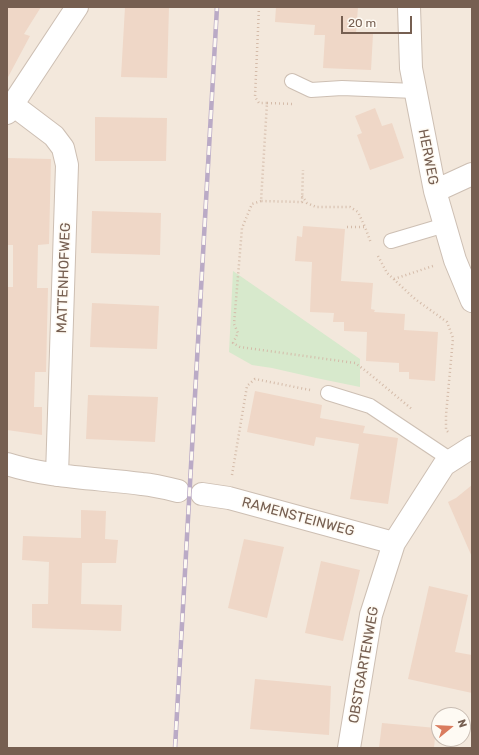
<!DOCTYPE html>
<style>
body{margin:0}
#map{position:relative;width:479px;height:755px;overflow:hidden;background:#fbf6ed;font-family:Rubik,sans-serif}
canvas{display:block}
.frame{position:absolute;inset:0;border:8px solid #765f51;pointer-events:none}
.north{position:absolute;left:431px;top:707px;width:40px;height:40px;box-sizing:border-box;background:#fefaf3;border:1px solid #c8bcb2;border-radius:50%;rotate:72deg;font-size:11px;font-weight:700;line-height:16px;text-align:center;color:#765f51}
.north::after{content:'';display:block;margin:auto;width:14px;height:18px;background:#da7c5e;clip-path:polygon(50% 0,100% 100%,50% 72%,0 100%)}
.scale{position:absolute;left:341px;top:16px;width:71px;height:18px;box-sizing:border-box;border:2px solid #765f51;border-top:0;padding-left:5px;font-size:12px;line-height:14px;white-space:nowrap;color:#765f51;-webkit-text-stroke:3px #fefaf3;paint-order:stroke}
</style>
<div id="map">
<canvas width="479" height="755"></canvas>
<div class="frame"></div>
<div class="north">N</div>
<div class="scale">20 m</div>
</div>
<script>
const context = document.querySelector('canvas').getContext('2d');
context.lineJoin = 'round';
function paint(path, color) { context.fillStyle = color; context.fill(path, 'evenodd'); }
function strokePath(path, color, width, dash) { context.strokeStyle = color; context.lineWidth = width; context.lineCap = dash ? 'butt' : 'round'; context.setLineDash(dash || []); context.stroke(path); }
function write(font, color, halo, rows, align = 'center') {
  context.font = font + ' Rubik,sans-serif'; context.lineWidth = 3; context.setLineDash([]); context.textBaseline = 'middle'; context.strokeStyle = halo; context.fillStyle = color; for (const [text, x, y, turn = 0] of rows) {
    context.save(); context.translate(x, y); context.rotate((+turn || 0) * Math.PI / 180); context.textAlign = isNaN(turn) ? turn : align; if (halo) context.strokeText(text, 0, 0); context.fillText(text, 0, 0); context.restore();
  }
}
paint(new Path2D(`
 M7 7H472V748H7ZM439 715H463V739H439Z`), '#f3e8dc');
paint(new Path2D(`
 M233 271 360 359V387L316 378 272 368 252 365 229 352Z`), '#d7e9cc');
paint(new Path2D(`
 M7 7H41L24 34 30 36 7 79Z
 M125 7H169L167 78 121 77Z
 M276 7H358L356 33 373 34 371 70 323 68 325 35H314L315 25 275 22Z
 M375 108 382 126 392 123 404 158 370 170 357 135 362 133 355 116Z
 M95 117 167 118 166 161H95Z
 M7 158 51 159 49 244 38 245 37 288H48L46 372H35L34 407H42V435L7 430V287H13V245H7Z
 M92 211 161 213 160 255 91 253Z
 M303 226 345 229 341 281 373 283 371 309 375 310 374 312 405 314 404 330 438 332 435 381 409 379V372H399V363L366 361 367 332 344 331V322H333L334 313 310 312 312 262 295 261 297 236 302 237Z
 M92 303 159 306 157 349 90 347Z
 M255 391 322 405 320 418 365 426 363 433 398 438 388 504 350 499 359 444 316 437 314 446 247 432Z
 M88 395 158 397 155 442 86 439Z
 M472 485V557L448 502 456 498Z
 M81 510 106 511 105 539 118 540 116 563H82L81 604 122 605 121 631 32 628V604H48L49 562 22 560 23 536 81 538Z
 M244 539 284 547 267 618 228 608Z
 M321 561 360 570 343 641 305 633Z
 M429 586 468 595 455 652 472 655V693L408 679Z
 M255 679 331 686 329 735 250 729Z
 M382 723 436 728 434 748H379Z`), '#efd7c7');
const lane = new Path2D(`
 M292 81 311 90 342 88 415 91
 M391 241 445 225
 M328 393 370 406 451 460`);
const street = new Path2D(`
 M409 7 411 68 435 191 455 260 472 301
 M13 105 54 136 63 148 67 165 57 475
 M7 113 77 7
 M435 191 472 174
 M7 464C51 478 97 478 142 484 154 485 166 488 178 491
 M202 494 229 498 394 543
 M349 748 371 615 394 543 444 465 472 447`);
strokePath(lane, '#cdbfb3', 16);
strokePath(street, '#cdbfb3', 24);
strokePath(new Path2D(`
 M259 7 255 97 259 103H267L261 201 302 202 303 170
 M267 103 294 104
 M302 196 307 203 316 207H350L358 212 365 227
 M261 201 252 204 242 228 234 324 238 333 233 343 240 347 355 363 366 371 413 410
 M347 227H365L371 243
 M378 256 387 273 415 299 447 322 453 338 446 415V430L450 434
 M394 279 433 266
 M232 475 247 386 255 379 310 390`), '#d4bba9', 2.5, [1, 3]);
strokePath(lane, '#fff', 14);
strokePath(street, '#fff', 22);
const rail = new Path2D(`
 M175 748 217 7`);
strokePath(rail, '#baaac6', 4.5);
strokePath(rail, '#fefaf3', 3, [9]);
write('14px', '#765f51', '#fefaf3', [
 ["HERWEG",428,157,79],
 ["MATTENHOFWEG",64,278,-88],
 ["RAMENSTEINWEG",298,517,15],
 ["OBSTGARTENWEG",364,665,-80]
]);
</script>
